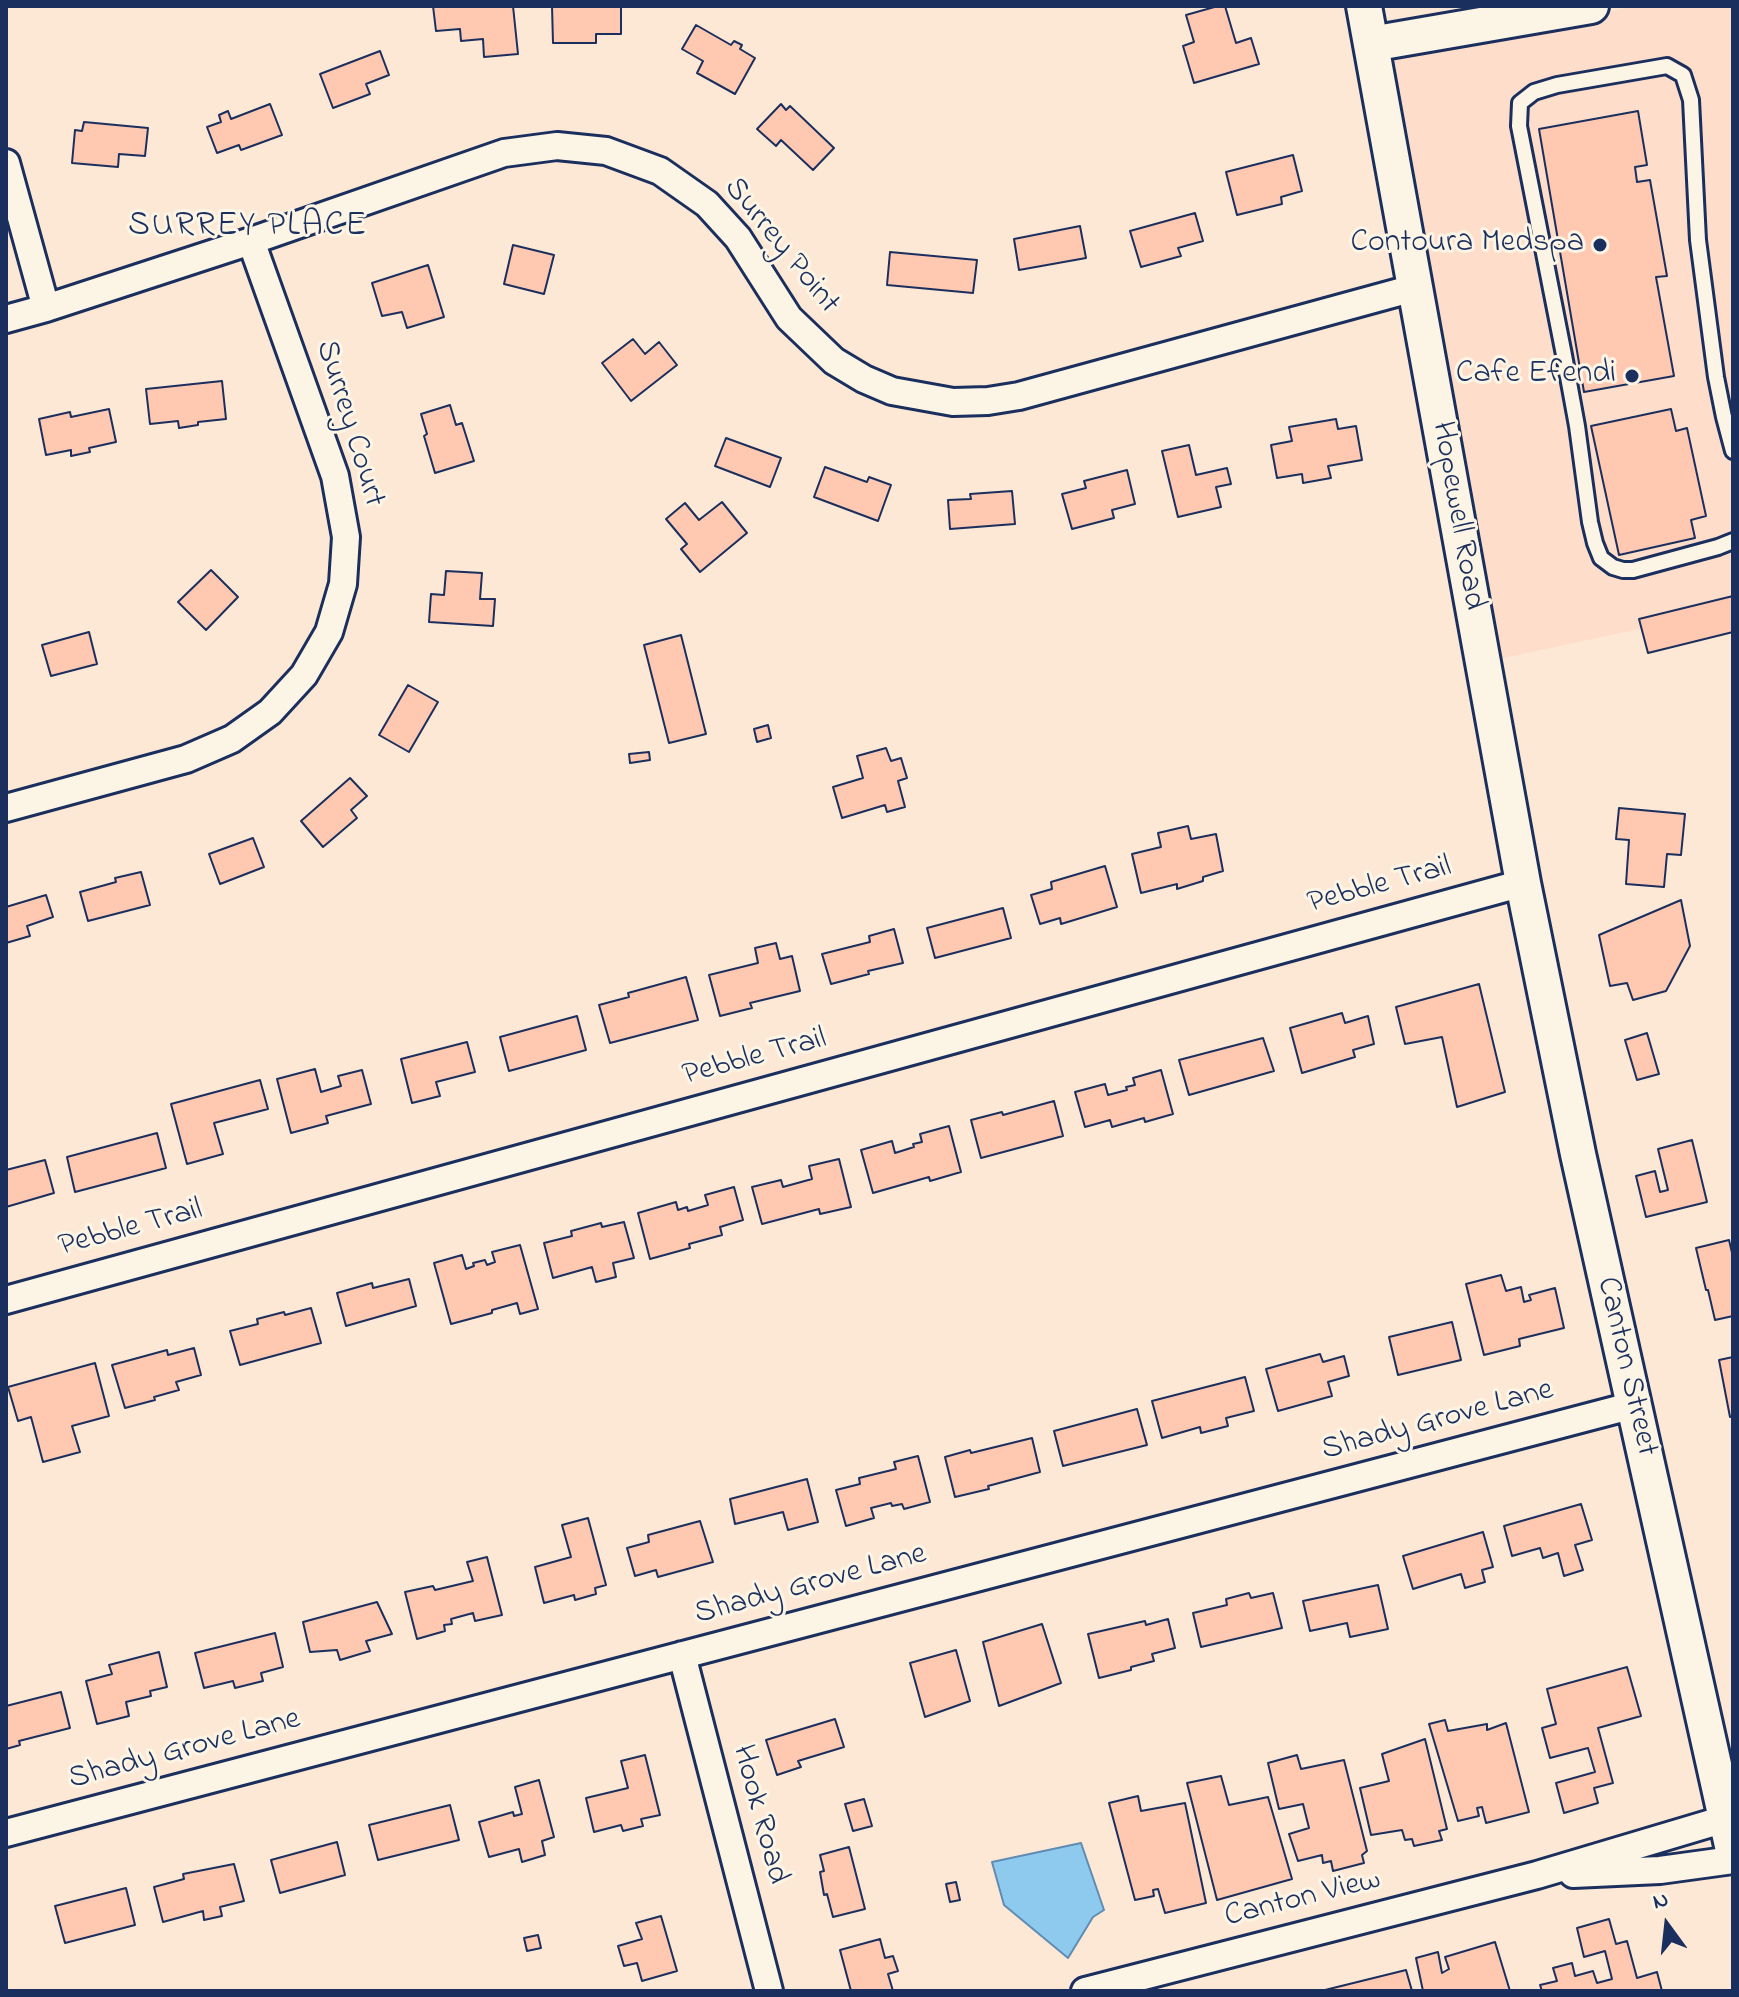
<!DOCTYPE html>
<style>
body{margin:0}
#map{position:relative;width:1739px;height:1997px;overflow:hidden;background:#fde8d5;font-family:"Indie Flower",sans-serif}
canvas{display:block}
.frame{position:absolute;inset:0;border:8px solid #1b2f5e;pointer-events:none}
.north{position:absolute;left:1627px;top:1885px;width:80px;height:80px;-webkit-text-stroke:6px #fcf5e5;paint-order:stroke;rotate:345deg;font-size:22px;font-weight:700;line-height:32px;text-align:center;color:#1b2f5e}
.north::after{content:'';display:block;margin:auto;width:28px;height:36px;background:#1b2f5e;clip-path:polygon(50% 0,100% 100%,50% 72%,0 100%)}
</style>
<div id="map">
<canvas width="1739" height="1997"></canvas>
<div class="frame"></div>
<div class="north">N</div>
</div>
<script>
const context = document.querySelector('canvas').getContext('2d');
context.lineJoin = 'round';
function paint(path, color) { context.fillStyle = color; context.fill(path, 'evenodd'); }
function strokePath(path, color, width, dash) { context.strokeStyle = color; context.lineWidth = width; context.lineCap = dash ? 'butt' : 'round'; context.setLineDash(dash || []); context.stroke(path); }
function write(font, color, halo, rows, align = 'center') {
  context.font = font + ' "Indie Flower",sans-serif'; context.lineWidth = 6; context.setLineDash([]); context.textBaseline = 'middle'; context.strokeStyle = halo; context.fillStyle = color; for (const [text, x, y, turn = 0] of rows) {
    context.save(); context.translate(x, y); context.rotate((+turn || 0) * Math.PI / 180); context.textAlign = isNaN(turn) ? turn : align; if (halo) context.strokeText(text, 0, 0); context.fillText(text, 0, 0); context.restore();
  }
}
paint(new Path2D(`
 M1638 6H1733V609L1471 665 1375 54Z`), '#fedeca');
const water = new Path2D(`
 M1081 1843 1104 1910 1093 1917 1068 1958 1004 1905 992 1862Z`);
paint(water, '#8ecaee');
strokePath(water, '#608cb4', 2);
const building = new Path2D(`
 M433 6H513L518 54 484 57 483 39 461 41 460 29 436 31Z
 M552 6H621V34H596V43H553Z
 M1218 6H1225L1236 43 1251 38 1259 64 1194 83 1183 46 1194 42 1186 15Z
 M696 25 731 45 734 41 742 45 740 49 755 58 735 94 697 73 703 61 682 49Z
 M380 51 389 75 366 84 370 94 333 108 320 74Z
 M270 104 282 135 241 150 239 145 217 153 207 127 221 122 219 115 228 111 231 119Z
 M781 104 786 110 790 106 834 148 813 170 781 140 776 146 757 129Z
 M1638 111 1647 165 1635 167 1637 182 1650 180 1667 276 1656 277 1674 376 1584 392 1539 129Z
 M84 122 148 128 145 156 119 154 118 167 72 163 75 130 82 131Z
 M1293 155 1302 191 1281 197 1282 204 1237 215 1226 172Z
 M1195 213 1203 241 1178 248 1181 256 1141 267 1130 231Z
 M1080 226 1086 258 1019 270 1014 239Z
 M513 245 554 255 544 294 504 284Z
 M890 252 977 260 973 293 887 285Z
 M428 265 444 317 407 328 402 312 382 316 372 283Z
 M633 339 645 354 659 342 677 365 631 401 602 363Z
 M222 381 226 419 198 422V425L179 428 178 421 150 424 146 389Z
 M450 405 456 425 462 423 474 461 435 473 424 436 427 434 421 414Z
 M109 409 116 442 89 448 90 452 71 456V450L46 455 39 419 70 412 71 417Z
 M1671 409 1676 431 1687 428 1706 516 1691 520 1695 538 1619 555 1591 426Z
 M1336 419 1338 429 1356 426 1362 460 1328 466 1331 478 1303 483 1302 474 1277 478 1271 445 1292 441 1289 427Z
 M726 438 781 458 770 487 715 466Z
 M1189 445 1196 475 1227 468 1231 484 1216 487 1221 507 1178 517 1162 451Z
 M825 467 867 482 869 477 891 485 878 521 814 497Z
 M1127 470 1135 504 1112 510 1114 518 1072 529 1062 494 1086 488 1084 481Z
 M1012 491 1015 524 950 529 948 500 971 499 970 494Z
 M722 502 747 533 700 572 681 549 687 544 666 519 685 503 699 520Z
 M211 570 238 597 206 630 178 602Z
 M446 571 482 573 480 599H495L493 626 429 622 431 594 444 595Z
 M1733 596V632L1648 653 1639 619Z
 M89 632 97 664 51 676 42 645Z
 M681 635 706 734 669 743 644 645Z
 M408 685 438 702 409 752 379 735Z
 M768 725 771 738 757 742 754 729Z
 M886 748 891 761 901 758 907 778 898 781 905 807 887 812 885 805 842 818 833 787 863 778 857 756Z
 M649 752 650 760 630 763 629 754Z
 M350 778 367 796 351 810 357 818 323 847 301 821Z
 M1619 808 1685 814 1681 855 1667 854 1664 887 1626 884 1629 840 1616 839Z
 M1188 826 1191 839 1216 834 1223 871 1203 877V881L1177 889V884L1141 893 1132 854 1161 847 1158 833Z
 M253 838 264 867 220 884 209 854Z
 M1105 866 1117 907 1061 924 1060 918 1040 924 1031 895 1052 889 1051 882Z
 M141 872 150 905 88 921 80 892 116 882 115 878Z
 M46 895 53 917 27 926 30 936 6 943V907Z
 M1681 900 1690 946 1666 991 1633 1000 1627 983 1610 986 1599 935Z
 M1003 908 1011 938 935 958 927 928Z
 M894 929 903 963 868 971 869 974 831 984 822 954 870 942 869 936Z
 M776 943 780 959 792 956 800 991 750 1003 752 1008 720 1016 709 975 758 963 755 948Z
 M686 977 698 1020 610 1043 599 1005 629 997 628 993Z
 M1479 984 1505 1092 1457 1107 1442 1037 1405 1044 1396 1007Z
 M1342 1013 1345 1023 1368 1016 1374 1044 1353 1050 1355 1057 1302 1073 1290 1028Z
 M577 1016 586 1050 509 1071 500 1037Z
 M1647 1033 1659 1074 1637 1080 1625 1040Z
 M1263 1038 1274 1071 1189 1095 1179 1060Z
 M467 1042 475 1072 436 1082 440 1096 412 1103 401 1059Z
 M315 1069 321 1092 341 1086 338 1076 362 1070 371 1104 326 1116 328 1123 291 1133 277 1079Z
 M1161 1070 1173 1114 1145 1122 1144 1118 1112 1127 1110 1120 1085 1127 1075 1092 1105 1084 1108 1095 1127 1090 1126 1087 1135 1085 1133 1078Z
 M260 1080 268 1109 214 1123 223 1154 187 1164 171 1104Z
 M1054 1101 1063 1136 981 1158 971 1120 1002 1112 1003 1115Z
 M949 1126 961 1172 930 1181 929 1177 873 1193 861 1150 892 1141 895 1153 914 1147 913 1144 922 1142 920 1134Z
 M157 1133 166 1168 75 1192 67 1157Z
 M1692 1140 1707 1202 1646 1217 1636 1176 1655 1171 1660 1192 1668 1190 1658 1149Z
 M839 1159 851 1207 820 1214 819 1209 762 1224 752 1187 781 1180 783 1187 812 1179 809 1166Z
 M45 1160 54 1193 6 1207V1170Z
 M734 1187 743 1220 720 1227 722 1235 689 1244 690 1248 650 1259 638 1213 676 1202 678 1210 687 1207 688 1211 708 1205 705 1195Z
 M624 1222 634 1258 613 1263 616 1277 596 1282 592 1267 553 1278 544 1243 572 1236 571 1231 601 1223 602 1227Z
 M1729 1240 1733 1257V1316L1715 1320 1708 1290H1706L1696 1248Z
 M520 1245 538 1309 520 1314 517 1303 492 1310V1313L451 1324 434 1263 462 1255 466 1269 474 1266 473 1263 485 1260 487 1265 495 1262 492 1252Z
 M1501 1275 1506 1291 1521 1287 1524 1302 1531 1300 1529 1295 1555 1288 1564 1328 1519 1339 1520 1346 1484 1355 1466 1284Z
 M409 1279 416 1306 346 1326 337 1293 372 1283 373 1288Z
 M311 1308 321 1343 240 1365 230 1331 258 1324 257 1319 284 1312 285 1315Z
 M1452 1322 1461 1360 1398 1375 1389 1337Z
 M194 1348 201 1375 176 1382 179 1390 154 1397 155 1400 125 1408 112 1365 167 1350 168 1355Z
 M1320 1354 1323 1362 1344 1356 1349 1376 1328 1382 1332 1396 1278 1411 1266 1369Z
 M1733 1357V1416L1730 1417 1719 1360Z
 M95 1363 109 1416 72 1426 80 1452 43 1462 31 1417 18 1421 8 1387Z
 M1245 1377 1254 1411 1226 1418 1228 1426 1201 1433 1200 1427 1162 1438 1152 1401Z
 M1137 1409 1147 1445 1063 1466 1054 1431Z
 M1032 1438 1040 1472 988 1486 989 1489 955 1497 945 1457 970 1450 971 1453Z
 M918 1456 930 1502 904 1509 902 1504 892 1506 891 1503 871 1508 874 1518 846 1526 836 1490 860 1484 859 1478 896 1469 894 1462Z
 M807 1479 818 1522 788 1530 783 1512 735 1524 730 1499Z
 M1581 1504 1592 1540 1575 1545 1583 1570 1564 1576 1558 1553 1543 1558 1540 1548 1512 1556 1504 1526Z
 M588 1518 606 1585 595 1588 596 1594 575 1600 574 1595 544 1603 535 1567 571 1557 562 1525Z
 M700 1521 713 1562 658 1577 656 1570 635 1576 627 1548 649 1542 648 1535Z
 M1483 1532 1493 1567 1482 1570 1485 1582 1465 1588 1461 1574 1413 1589 1403 1556Z
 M487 1557 502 1615 475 1621 473 1613 451 1619 452 1624 444 1625 445 1631 417 1639 405 1592 433 1586 435 1590 473 1581 467 1562Z
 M1378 1585 1388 1629 1350 1637 1347 1623 1310 1631 1303 1601Z
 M1249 1593 1251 1598 1273 1593 1282 1628 1201 1647 1193 1613 1227 1605 1226 1599Z
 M377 1602 392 1634 366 1641 370 1651 340 1660 337 1650 310 1652 303 1622Z
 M1168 1619 1175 1648 1152 1654 1154 1661 1131 1667V1670L1099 1678 1088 1634 1145 1621 1146 1625Z
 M1042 1624 1061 1683 999 1706 983 1642Z
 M275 1633 283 1667 261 1673 263 1681 235 1688 233 1681 204 1688 195 1653Z
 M956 1650 970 1701 925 1717 910 1663Z
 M159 1652 167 1687 150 1691 151 1696 126 1702 129 1716 97 1724 86 1681 112 1674 109 1665Z
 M1627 1667 1641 1716 1598 1728 1613 1783 1594 1788 1598 1803 1564 1813 1556 1783 1595 1772 1588 1748 1550 1758 1542 1728 1556 1724 1547 1689Z
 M61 1692 70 1728 19 1741 20 1745 6 1749V1706Z
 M835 1719 844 1747 798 1761 801 1767 777 1775 766 1740Z
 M1445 1720 1448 1731 1487 1724V1730L1506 1723 1529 1812 1486 1823 1482 1807 1477 1808 1479 1816 1458 1821 1429 1724Z
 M1425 1739 1447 1829 1439 1831 1442 1840 1414 1846 1412 1839 1405 1840 1402 1830 1371 1835 1360 1788 1389 1781 1382 1754Z
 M645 1755 660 1815 641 1819 643 1826 623 1831 621 1825 594 1832 586 1798 628 1788 621 1761Z
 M1297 1755 1301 1769 1344 1760 1367 1851 1362 1855 1364 1863 1333 1871 1331 1861 1323 1863 1322 1855 1298 1861 1289 1834 1309 1828 1303 1804 1279 1809 1268 1763Z
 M1221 1776 1229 1805 1268 1797 1292 1879 1217 1900 1187 1783Z
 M539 1780 554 1837 542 1841 545 1855 522 1862 519 1849 489 1857 479 1822 513 1812 514 1816 522 1814 515 1787Z
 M1138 1796 1141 1811 1185 1803 1206 1903 1165 1913 1158 1889 1153 1890 1154 1896 1135 1900 1109 1803Z
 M864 1799 872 1826 853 1831 845 1804Z
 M450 1805 459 1840 378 1860 369 1825Z
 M337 1842 345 1875 280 1893 271 1860Z
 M849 1847 865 1909 833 1917 827 1894 824 1895 820 1872 824 1871 820 1855Z
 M234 1864 244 1901 220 1907 222 1916 204 1920 203 1911 163 1922 154 1887 184 1879 183 1874Z
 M956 1882 960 1900 950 1902 946 1884Z
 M126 1888 135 1925 65 1943 55 1906Z
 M661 1916 677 1971 642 1981 637 1963 624 1966 618 1946 642 1939 636 1923Z
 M1609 1919 1616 1944 1627 1941 1637 1978 1657 1972 1662 1991H1542L1540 1985 1557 1981 1553 1968 1572 1963 1575 1976 1593 1971 1597 1983 1612 1979 1605 1951 1584 1957 1577 1928Z
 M538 1935 541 1948 527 1951 524 1938Z
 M880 1939 885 1958 893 1956 898 1971 888 1974 893 1991H851L840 1950Z
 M1495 1942 1510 1991H1423L1416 1958 1438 1952 1442 1973 1449 1969 1445 1957Z
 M1406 1970 1412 1991H1325V1990Z`);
paint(building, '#ffc8b1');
strokePath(building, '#1b2f5e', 2);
const service = new Path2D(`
 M1733 451 1724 417 1716 377 1698 240 1691 100 1683 75 1667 66 1557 85 1534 92 1520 103 1519 126 1564 355 1577 426 1590 522 1595 543 1601 558 1613 567 1623 570H1633L1718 547 1733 541`);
const minor = new Path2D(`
 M6 163 46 308
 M6 319 46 308 251 241 504 153 557 146 606 151 660 171 707 204 738 238 789 318 834 361 864 379 892 391 953 402 988 401 1019 396 1414 288
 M6 808 186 759 232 739 270 712 304 675 329 632 343 584 346 537 335 476 251 241
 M6 1300 1523 883
 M682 1655 769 1991
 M6 1833 1634 1405
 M1573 1874 1660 1870 1733 1860
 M1085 1991 1537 1875 1725 1819`);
const tertiary = new Path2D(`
 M1364 6 1523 883 1578 1154 1733 1850
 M1371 44 1591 6`);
strokePath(service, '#1b2f5e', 20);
strokePath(minor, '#1b2f5e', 32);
strokePath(tertiary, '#1b2f5e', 40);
strokePath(service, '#fcf5e5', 14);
strokePath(minor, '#fcf5e5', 26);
strokePath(tertiary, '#fcf5e5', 34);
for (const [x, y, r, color] of [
 [1600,245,8,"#1b2f5e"],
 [1632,376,8,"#1b2f5e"]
]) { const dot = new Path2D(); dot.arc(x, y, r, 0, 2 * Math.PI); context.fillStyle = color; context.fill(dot); strokePath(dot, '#fcf5e5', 3); }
write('32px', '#1b2f5e', '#fcf5e5', [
 ["Contoura Medspa",1584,245],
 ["Cafe Efendi",1616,376]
], 'right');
write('32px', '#1b2f5e', '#fcf5e5', [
 ["Surrey Point",780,247,51],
 ["Surrey Court",348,424,73],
 ["Hopewell Road",1456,516,80],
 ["Pebble Trail",1380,887,-15],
 ["Pebble Trail",755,1059,-15],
 ["Pebble Trail",131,1230,-15],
 ["Canton Street",1625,1367,77],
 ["Shady Grove Lane",1438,1422,-15],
 ["Shady Grove Lane",811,1586,-15],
 ["Shady Grove Lane",185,1751,-15],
 ["Hook Road",758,1815,75],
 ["Canton View",1303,1900,-14]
]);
context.letterSpacing = '2px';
write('34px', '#1b2f5e', '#fcf5e5', [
 ["SURREY PLACE",248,228]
]);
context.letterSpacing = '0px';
</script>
